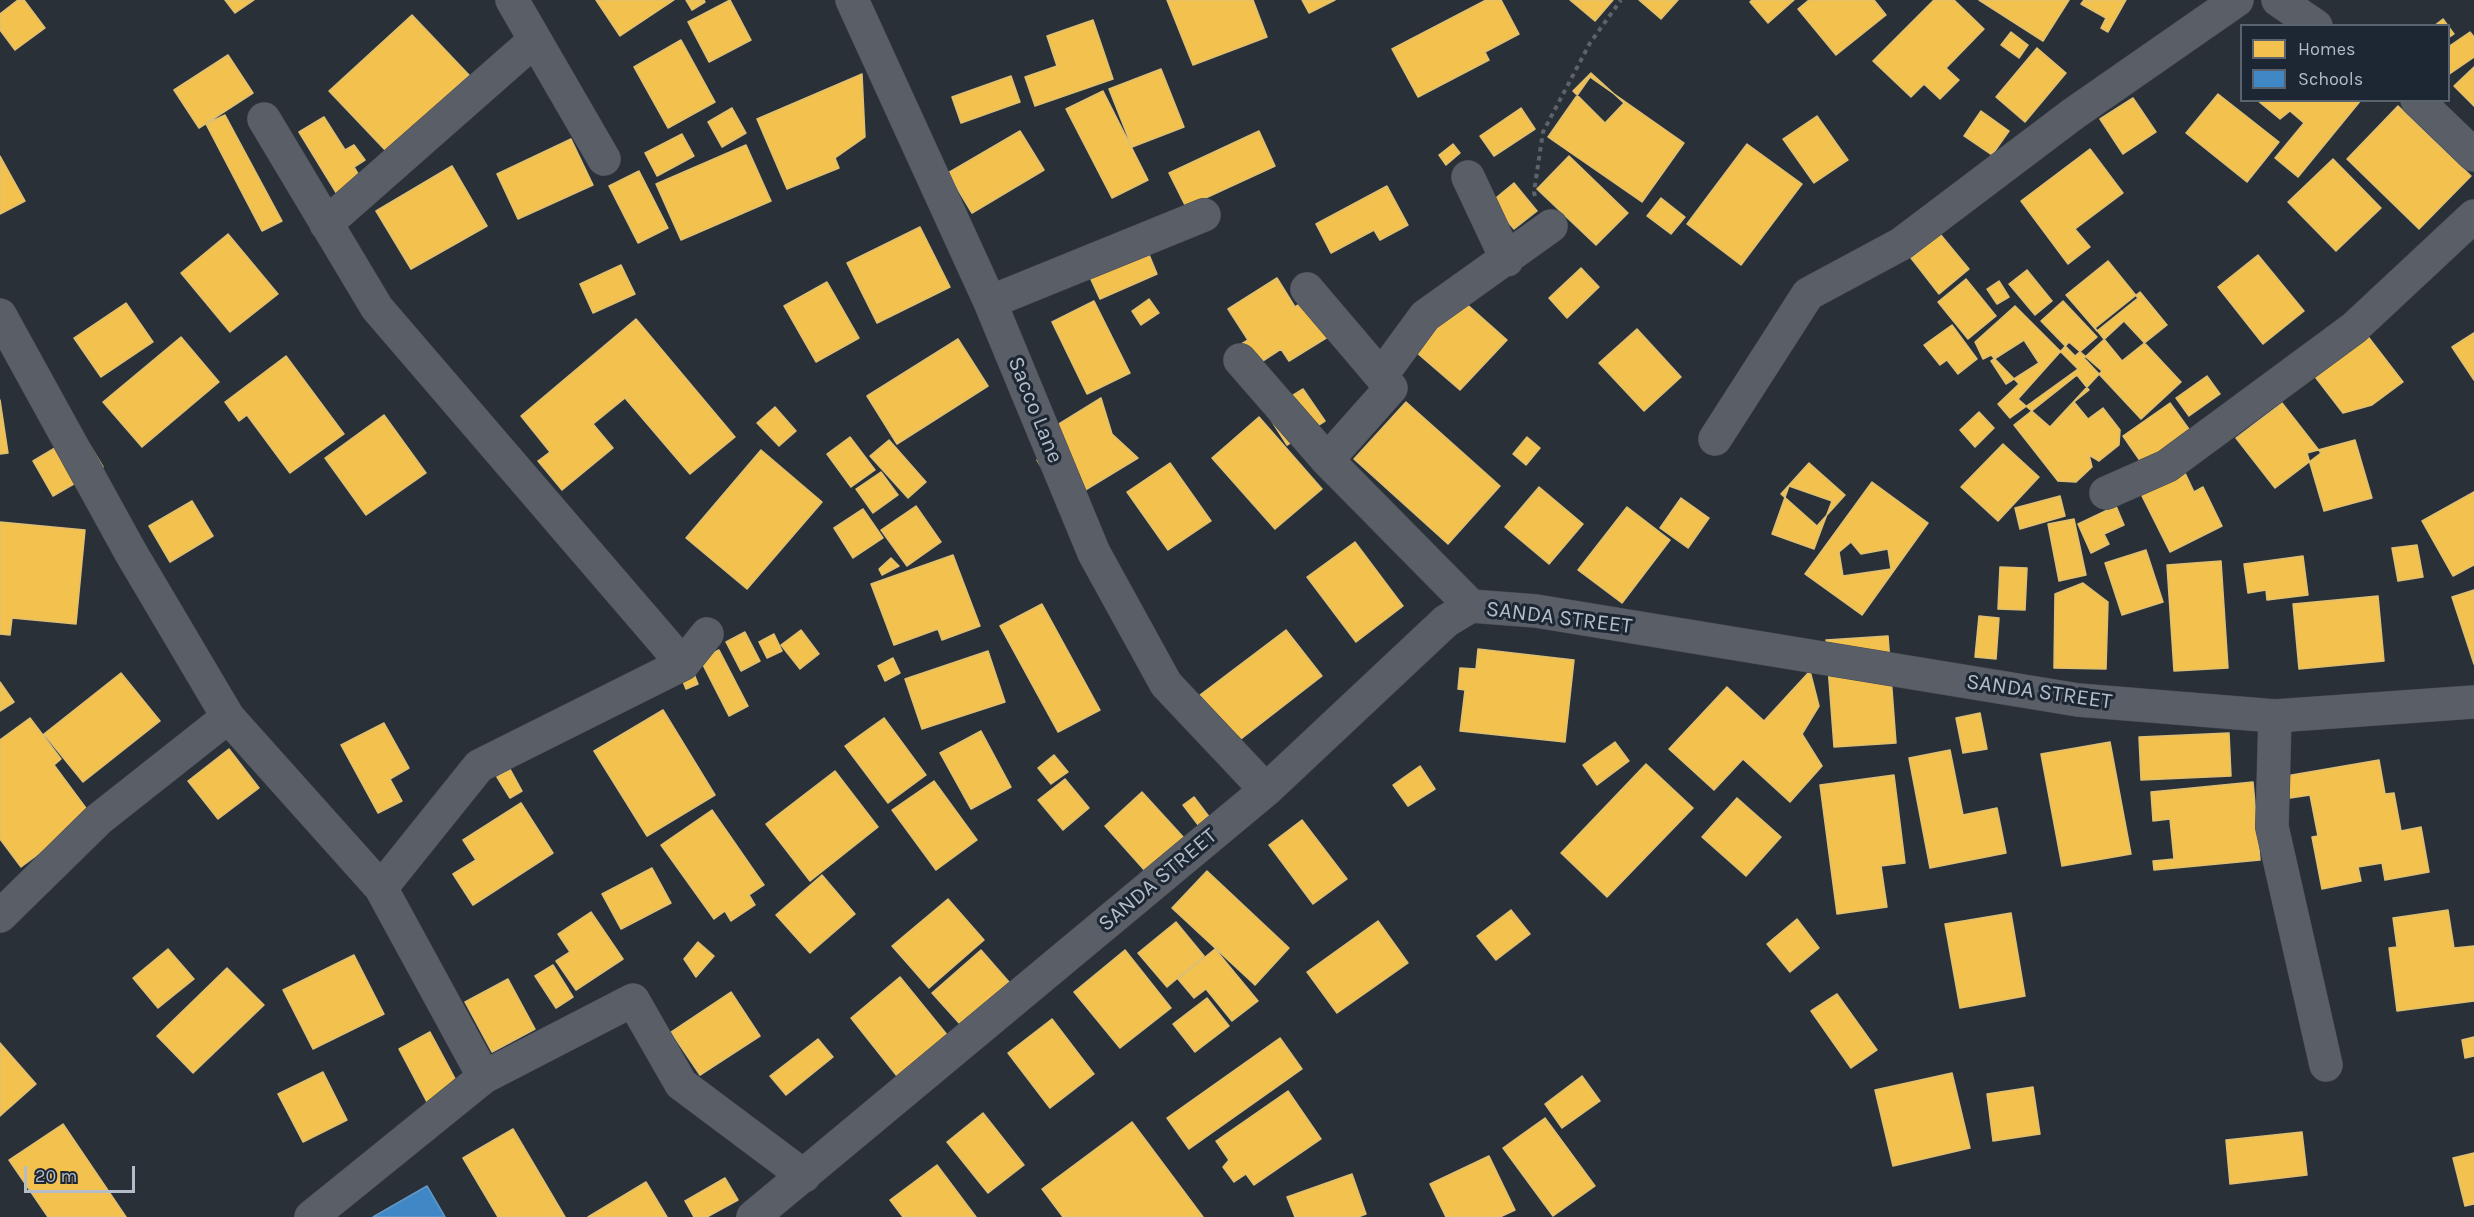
<!DOCTYPE html>
<style>
body{margin:0}
#map{position:relative;width:2474px;height:1217px;overflow:hidden;background:#2a3038;font-family:Karla,sans-serif}
canvas{display:block}
.legend{position:absolute;left:2240px;top:24px;width:210px;height:78px;box-sizing:border-box;background:#1d2633;border:2px solid #59626f;margin:0;padding:8px 10px;list-style:none;font-size:18px;color:#b4bcc9}
.legend li{display:flex;align-items:center;gap:12px;height:30px}
.legend b{width:30px;border:2px solid #59626f}
.scale{position:absolute;left:24px;top:1166px;width:111px;height:27px;box-sizing:border-box;border:3px solid #b4bcc9;border-top:0;padding-left:8px;font-size:18px;line-height:21px;white-space:nowrap;color:#b4bcc9;-webkit-text-stroke:4px #1d2633;paint-order:stroke}
</style>
<div id="map">
<canvas width="2474" height="1217"></canvas>
<ul class="legend">
<li><b style="height:16px;background:#f2c14e"></b>Homes</li>
<li><b style="height:16px;background:#3f88c5"></b>Schools</li>
</ul>
<div class="scale">20 m</div>
</div>
<script>
const context = document.querySelector('canvas').getContext('2d');
context.lineJoin = 'round';
function paint(path, color) { context.fillStyle = color; context.fill(path, 'evenodd'); }
function strokePath(path, color, width, dash) { context.strokeStyle = color; context.lineWidth = width; context.lineCap = dash ? 'butt' : 'round'; context.setLineDash(dash || []); context.stroke(path); }
function write(font, color, halo, rows, align = 'center') {
  context.font = font + ' Karla,sans-serif'; context.lineWidth = 6; context.setLineDash([]); context.textBaseline = 'middle'; context.strokeStyle = halo; context.fillStyle = color; for (const [text, x, y, turn = 0] of rows) {
    context.save(); context.translate(x, y); context.rotate((+turn || 0) * Math.PI / 180); context.textAlign = isNaN(turn) ? turn : align; if (halo) context.strokeText(text, 0, 0); context.fillText(text, 0, 0); context.restore();
  }
}
const homes = new Path2D(`
 M18 0H24L45 28 15 50 0 30V14Z
 M225 0H254L235 13Z
 M596 0H674L620 36Z
 M686 0H704L705 2 692 10Z
 M730 0 751 40 709 62 688 22Z
 M1167 0H1253L1267 37 1193 65Z
 M1302 0H1335L1309 13Z
 M1486 0H1501L1519 34 1485 52 1489 60 1418 97 1392 49Z
 M1570 0H1613L1595 21Z
 M1639 0H1678L1661 19Z
 M1752 0H1794L1768 23 1750 2Z
 M1809 0H1874L1886 15 1836 55 1798 9Z
 M1934 0H1954L1984 29 1946 68 1959 80 1940 99 1924 84 1911 97 1873 61Z
 M1979 0H2069L2043 41Z
 M2084 0H2126L2108 32 2101 28 2106 18 2081 4Z
 M412 15 469 75 387 152 329 91Z
 M2443 19 2448 26H2434Z
 M1093 20 1113 79 1035 106 1025 77 1057 66 1047 36Z
 M2448 26 2454 34 2448 38Z
 M2011 32 2028 45 2019 58 2001 45Z
 M2470 32 2474 37V57L2448 75V47Z
 M681 40 715 102 668 128 634 67Z
 M2037 48 2066 73 2025 122 1996 97Z
 M228 55 253 93 199 128 174 90Z
 M2474 67V106L2454 86Z
 M1161 69 1184 127 1132 147 1109 89Z
 M1591 73 1624 103 1605 123 1573 91Z
 M862 74 865 137 835 158 839 168 787 189 757 119Z
 M1011 76 1020 102 961 123 952 97Z
 M1590 77 1684 143 1642 202 1548 137Z
 M1103 91 1148 180 1112 198 1066 109Z
 M2218 94 2279 142 2247 182 2186 133Z
 M2133 98 2156 132 2123 154 2100 119Z
 M2257 100H2361L2298 177 2275 158 2304 123 2290 111 2280 119Z
 M2398 106 2471 176 2419 229 2347 159Z
 M732 108 746 133 722 147 708 122Z
 M1521 108 1535 129 1494 156 1480 136Z
 M1981 111 2009 131 1992 155 1964 136Z
 M225 115 282 221 262 231 206 124Z
 M1817 116 1848 160 1814 183 1783 139Z
 M324 117 345 150 354 145 365 160 354 167 361 179 337 194 299 132Z
 M1020 131 1044 170 972 213 948 173Z
 M1259 131 1275 166 1186 207 1169 173Z
 M682 134 694 156 657 176 645 153Z
 M571 139 593 185 518 219 497 174Z
 M1453 144 1460 153 1446 165 1439 155Z
 M1747 144 1802 184 1741 265 1687 224Z
 M746 145 771 201 681 240 656 184Z
 M2090 149 2123 193 2075 229 2090 247 2068 264 2021 201Z
 M0 156 25 201 0 214Z
 M1569 156 1628 213 1596 245 1537 189Z
 M2333 159 2381 208 2336 251 2288 202Z
 M452 166 487 226 411 269 376 211Z
 M639 171 668 228 638 243 609 186Z
 M1514 183 1537 211 1514 229 1491 202Z
 M1387 186 1408 225 1380 240 1374 230 1331 253 1316 224Z
 M1661 198 1685 217 1671 234 1647 216Z
 M920 227 950 287 877 323 847 263Z
 M228 234 278 294 230 332 181 273Z
 M1940 234 1969 269 1939 294 1911 258Z
 M1145 245 1157 274 1100 299 1087 271Z
 M2258 255 2304 311 2263 344 2218 287Z
 M2108 261 2138 298 2097 331 2066 295Z
 M621 265 635 294 593 313 580 284Z
 M1581 268 1599 287 1567 318 1549 298Z
 M2027 270 2052 301 2035 315 2009 284Z
 M1277 278 1295 307 1309 298 1331 335 1289 361 1281 349 1252 368 1238 346 1248 340 1228 309Z
 M1966 279 1996 316 1968 339 1938 302Z
 M1999 281 2009 297 1997 304 1987 289Z
 M827 282 859 338 816 362 784 306Z
 M2140 292 2167 325 2122 361 2095 328Z
 M1149 299 1159 313 1141 325 1132 311Z
 M1462 300 1507 340 1460 390 1416 352Z
 M1094 301 1130 373 1087 394 1052 322Z
 M2063 301 2097 337 2075 356 2041 321Z
 M126 303 153 342 101 377 74 338Z
 M2015 306 2078 369 2010 418 1998 404 2019 384 1991 355 1983 359 1975 342Z
 M636 319 735 437 690 474 625 398 593 424 613 448 562 490 538 461 550 452 521 416Z
 M2124 321 2181 382 2141 419 2084 358Z
 M1952 325 1977 359 1958 374 1947 360 1940 365 1924 345Z
 M1637 329 1681 377 1644 411 1599 363Z
 M2474 333V380L2452 347Z
 M2366 334 2403 382 2372 405 2343 413 2313 374Z
 M181 337 219 382 142 447 103 402Z
 M958 339 988 386 897 444 867 396Z
 M2024 340 2039 363 2006 384 1991 361Z
 M2069 342 2102 371 2050 427 2018 399Z
 M286 356 344 434 290 473 247 415 239 421 225 402Z
 M2077 375 2089 390 2074 402 2088 419 2103 408 2120 430 2119 445 2099 461 2089 455 2092 467 2076 482 2058 481 2014 425Z
 M2207 376 2220 394 2189 416 2176 398Z
 M1303 389 1325 421 1287 445 1266 412Z
 M1101 398 1112 434 1138 458 1072 498 1055 490 1037 460 1043 456 1033 440Z
 M0 400 8 453 0 454Z
 M1406 402 1500 486 1448 544 1354 459Z
 M2170 403 2191 432 2143 465 2123 436Z
 M2282 403 2321 453 2275 488 2236 438Z
 M775 407 796 431 779 446 757 423Z
 M1979 412 1994 428 1975 447 1960 430Z
 M384 415 426 473 366 515 325 458Z
 M1259 417 1322 489 1275 529 1212 458Z
 M82 432 103 467 53 496 33 461Z
 M850 437 875 470 851 487 827 454Z
 M1527 437 1540 448 1526 465 1513 454Z
 M889 440 926 482 908 498 870 456Z
 M2355 440 2372 498 2324 511 2307 453Z
 M2003 444 2039 477 1998 521 1961 487Z
 M761 450 822 502 747 589 686 538Z
 M1170 463 1211 521 1168 550 1127 492Z
 M1809 463 1845 495 1817 526 1781 494Z
 M881 472 898 495 873 513 856 489Z
 M2185 473 2194 492 2203 487 2222 526 2170 552 2141 494Z
 M1872 482 1928 523 1862 615 1805 574Z
 M1789 486 1832 501 1814 549 1772 534Z
 M1539 487 1583 524 1549 564 1505 527Z
 M2474 492V565L2453 576 2422 521Z
 M2060 496 2065 516 2020 529 2015 508Z
 M1681 498 1709 518 1688 548 1660 528Z
 M192 501 213 536 170 562 149 526Z
 M916 506 941 542 907 566 881 530Z
 M2116 506 2124 525 2104 534 2109 544 2091 553 2078 524Z
 M1627 507 1670 540 1622 603 1578 570Z
 M863 509 883 538 853 558 834 528Z
 M2074 519 2086 575 2059 581 2048 524Z
 M0 522 85 530 76 624 12 618 10 635 0 634Z
 M1355 542 1403 606 1356 642 1307 577Z
 M1851 542 1861 554 1888 549 1891 569 1843 576 1839 552Z
 M2417 545 2423 577 2398 581 2392 548Z
 M2146 550 2163 602 2122 615 2105 563Z
 M953 555 980 626 942 640 938 629 894 645 871 584Z
 M2303 556 2308 595 2267 600 2266 590 2248 593 2244 564Z
 M891 558 899 566 882 575 879 569Z
 M2221 561 2228 668 2174 671 2167 565Z
 M2000 567 2027 568 2025 610 1998 609Z
 M2083 583 2108 602 2106 669 2054 668 2055 594Z
 M2474 590V664L2452 597Z
 M2378 596 2384 661 2299 669 2293 604Z
 M1042 604 1100 710 1058 732 1000 626Z
 M1979 616 1999 618 1996 659 1975 657Z
 M801 630 819 654 800 669 781 645Z
 M1286 630 1322 676 1237 742 1200 695Z
 M745 632 760 661 741 671 726 642Z
 M774 634 782 651 767 658 759 642Z
 M1888 636 1896 743 1834 747 1826 640Z
 M1478 649 1574 660 1565 742 1460 731 1465 690 1458 689 1460 668 1476 669Z
 M719 650 748 706 729 716 700 659Z
 M988 651 1005 702 922 729 905 679Z
 M893 658 900 673 885 681 878 666Z
 M692 669 698 684 686 689 680 674Z
 M1810 671 1819 706 1802 734 1822 766 1790 802 1743 759 1714 790 1669 749 1727 687 1764 721Z
 M121 673 160 721 83 782 44 734Z
 M0 682 14 702 0 711Z
 M663 710 715 795 647 836 594 751Z
 M1980 713 1987 749 1963 753 1956 718Z
 M30 718 61 759 54 765 91 815 21 867 0 839V740Z
 M884 718 926 775 888 803 845 746Z
 M384 723 409 768 390 779 402 801 378 813 341 745Z
 M981 731 1011 787 971 809 940 753Z
 M2229 733 2231 776 2141 780 2139 737Z
 M1615 742 1629 761 1597 785 1583 765Z
 M2110 742 2131 854 2062 866 2041 754Z
 M229 749 259 788 218 819 188 781Z
 M1950 750 1963 815 1997 808 2006 853 1930 868 1909 758Z
 M1054 755 1068 772 1051 784 1038 768Z
 M2379 760 2385 794 2394 793 2401 831 2421 827 2429 872 2385 880 2382 863 2358 867 2361 881 2322 889 2312 837 2318 836 2310 795 2290 798 2286 776Z
 M1646 764 1693 808 1607 897 1561 853Z
 M1420 766 1435 789 1408 806 1393 785Z
 M510 769 522 791 510 798 497 777Z
 M835 771 878 827 810 881 766 824Z
 M1894 775 1905 863 1881 866 1887 907 1837 914 1820 785Z
 M1065 779 1089 808 1063 830 1038 800Z
 M934 781 977 840 936 870 892 810Z
 M2253 782 2260 860 2154 870 2153 861 2174 859 2170 819 2153 821 2151 792Z
 M1142 792 1185 839 1147 873 1105 826Z
 M1194 797 1210 818 1199 826 1183 805Z
 M1737 798 1781 837 1746 876 1702 837Z
 M521 803 553 853 473 905 453 874 476 860 463 840Z
 M712 810 764 885 749 895 755 905 731 921 725 911 714 919 661 845Z
 M1302 820 1347 879 1313 904 1269 845Z
 M652 868 671 903 621 929 602 894Z
 M1207 871 1289 948 1255 985 1172 908Z
 M822 875 855 914 810 953 776 915Z
 M948 899 984 940 929 988 892 946Z
 M1511 910 1530 934 1496 960 1477 936Z
 M2448 910 2454 948 2474 946V1001L2397 1011 2389 948 2397 947 2393 918Z
 M591 912 623 959 576 990 556 961 570 952 558 934Z
 M2011 913 2025 996 1960 1008 1945 924Z
 M1797 919 1819 948 1790 972 1767 944Z
 M1378 921 1408 963 1337 1013 1307 972Z
 M1176 922 1204 956 1167 987 1138 953Z
 M698 942 714 956 696 977 684 959Z
 M168 949 194 979 158 1008 133 978Z
 M1215 949 1258 1001 1232 1021 1206 989 1194 998 1178 979Z
 M981 950 1009 982 960 1024 932 993Z
 M1125 950 1171 1008 1120 1048 1074 992Z
 M354 955 384 1014 313 1049 283 990Z
 M553 965 573 997 556 1008 535 976Z
 M227 968 264 1005 193 1073 157 1036Z
 M900 977 948 1036 897 1076 851 1018Z
 M508 979 535 1029 492 1052 465 1002Z
 M731 992 760 1036 700 1075 671 1032Z
 M1837 994 1877 1050 1851 1068 1811 1011Z
 M1207 998 1229 1026 1195 1052 1173 1024Z
 M1052 1019 1094 1074 1050 1108 1008 1053Z
 M430 1032 459 1086 427 1102 399 1049Z
 M2474 1037V1056L2465 1058 2462 1040Z
 M1280 1038 1302 1069 1189 1149 1167 1118Z
 M818 1039 833 1057 786 1095 770 1076Z
 M0 1043 36 1084 0 1116Z
 M323 1072 347 1120 303 1142 278 1094Z
 M1952 1073 1970 1148 1893 1166 1875 1090Z
 M1582 1076 1600 1101 1562 1128 1545 1104Z
 M2033 1087 2040 1134 1993 1141 1987 1094Z
 M1288 1091 1321 1139 1254 1185 1246 1174 1234 1182 1223 1167 1229 1160 1216 1141Z
 M983 1113 1024 1165 988 1193 947 1142Z
 M1545 1118 1595 1186 1553 1216 1503 1148Z
 M1132 1122 1203 1217H1063L1042 1189Z
 M63 1124 126 1217H48L9 1160Z
 M513 1129 565 1217H498L463 1158Z
 M2302 1132 2307 1175 2230 1184 2226 1140Z
 M2474 1153V1204L2465 1206 2453 1158Z
 M1489 1156 1515 1210 1500 1217H1446L1430 1184Z
 M937 1165 976 1217H903L890 1200Z
 M1352 1174 1366 1214 1358 1217H1295L1287 1197Z
 M725 1178 738 1200 707 1217H694L685 1201Z
 M646 1182 667 1217H588Z`);
paint(homes, '#f2c14e');
strokePath(homes, '#dfc073', 1.5);
const schools = new Path2D(`
 M427 1186 445 1217H373Z`);
paint(schools, '#3f88c5');
strokePath(schools, '#6298c6', 1.5);
const minor = new Path2D(`
 M512 0 604 159
 M852 0 990 302 1094 553 1166 684 1266 790
 M2278 0 2316 26
 M2417 100 2474 155
 M264 119 377 308 683 664 479 766 381 888
 M1468 177 1507 260
 M326 224 535 40
 M1307 289 1381 376
 M990 302 1204 215
 M0 315 131 553 228 717 381 888 484 1077
 M1240 360 1327 460
 M1715 439 1808 294 1901 244 2073 114 2237 0
 M2106 493 2167 466 2354 328 2474 216
 M1471 606 1327 460 1391 388 1381 376 1425 316 1551 226
 M683 664 707 634
 M2275 716 2272 827 2326 1065
 M0 916 99 819 228 717
 M311 1217 484 1077 633 1000 681 1084 804 1176
 M753 1217 1266 790 1446 621 1471 606 1536 611 2078 700 2275 716 2474 702`);
strokePath(minor, '#484c53', 34);
strokePath(new Path2D(`
 M1535 196 1534 192 1543 132 1590 43 1621 0`), '#5d636a', 4, [4.5, 4.5]);
strokePath(minor, '#5a5e66', 33);
write('22px', '#b4bcc9', '#1d2633', [
 ["Sacco Lane",1035,410,68],
 ["SANDA STREET",1559,618,7],
 ["SANDA STREET",2039,692,8],
 ["SANDA STREET",1158,880,-40]
]);
</script>
